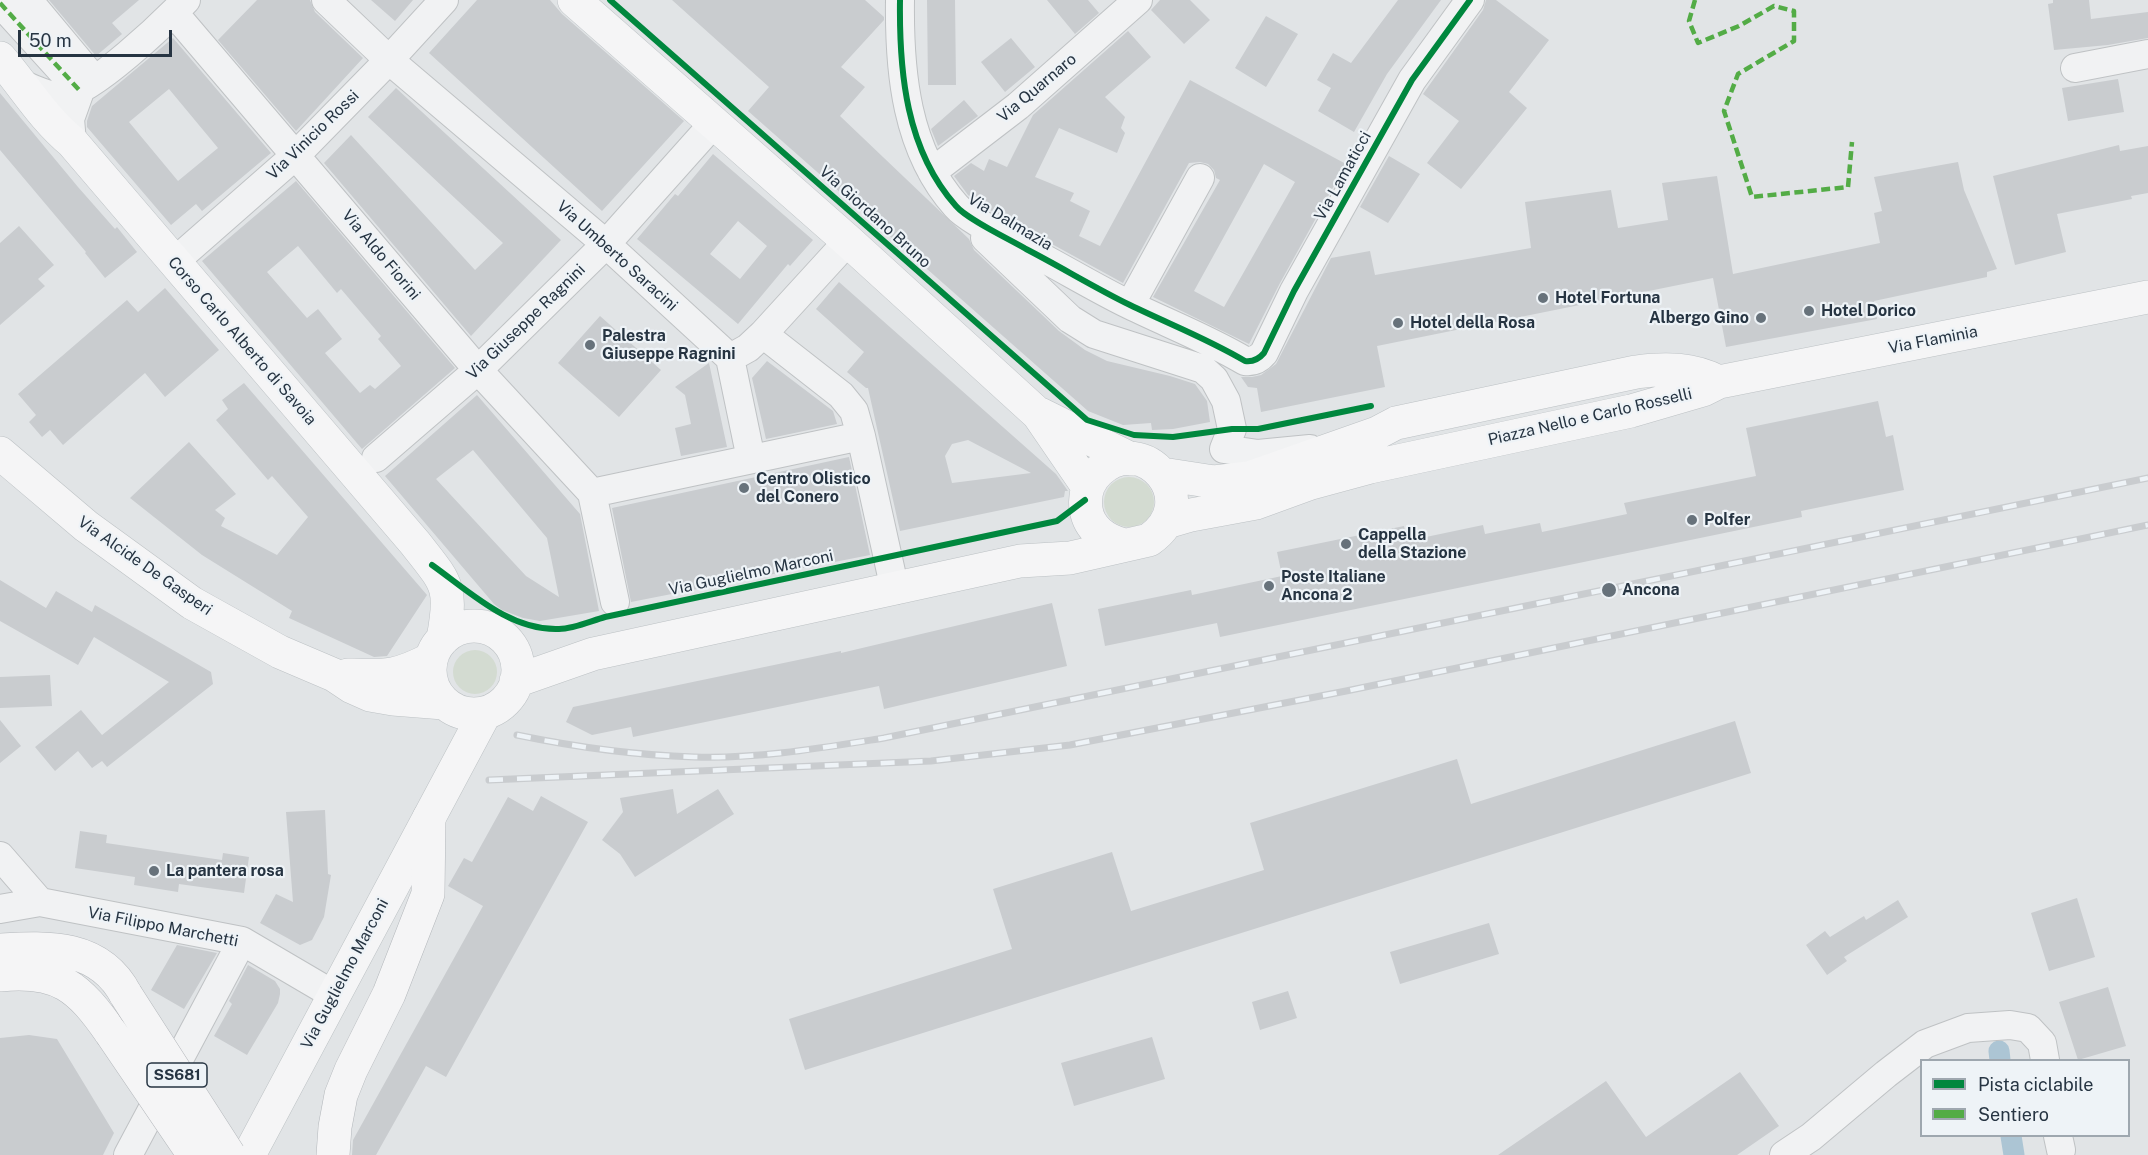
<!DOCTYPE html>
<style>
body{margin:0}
#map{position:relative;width:2148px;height:1155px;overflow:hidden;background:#e1e4e6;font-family:"Public Sans",sans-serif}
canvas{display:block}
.legend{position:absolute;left:1920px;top:1059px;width:210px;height:78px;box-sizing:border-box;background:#eef3f7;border:2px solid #9ea7af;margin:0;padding:8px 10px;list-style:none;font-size:18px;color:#263442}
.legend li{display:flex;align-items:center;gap:12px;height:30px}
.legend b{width:30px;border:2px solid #9ea7af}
.scale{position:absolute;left:18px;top:30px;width:154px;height:27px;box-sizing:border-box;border:3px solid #263442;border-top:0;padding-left:8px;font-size:18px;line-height:21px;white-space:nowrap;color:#263442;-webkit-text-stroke:4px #eef3f7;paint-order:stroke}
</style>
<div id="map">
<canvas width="2148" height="1155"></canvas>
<ul class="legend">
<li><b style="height:8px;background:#00873e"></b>Pista ciclabile</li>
<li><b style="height:8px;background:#53ac46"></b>Sentiero</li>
</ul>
<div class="scale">50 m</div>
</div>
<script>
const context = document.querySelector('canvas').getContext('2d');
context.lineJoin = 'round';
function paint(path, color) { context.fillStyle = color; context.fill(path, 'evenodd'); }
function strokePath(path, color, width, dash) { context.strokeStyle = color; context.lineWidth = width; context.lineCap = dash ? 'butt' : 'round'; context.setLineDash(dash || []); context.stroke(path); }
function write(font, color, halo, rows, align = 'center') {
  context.font = font + ' "Public Sans",sans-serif'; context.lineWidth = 4.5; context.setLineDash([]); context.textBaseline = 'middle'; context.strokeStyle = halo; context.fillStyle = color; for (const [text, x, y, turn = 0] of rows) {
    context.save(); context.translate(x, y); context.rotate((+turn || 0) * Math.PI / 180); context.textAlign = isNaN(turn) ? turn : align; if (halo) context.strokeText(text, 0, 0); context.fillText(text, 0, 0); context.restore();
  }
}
paint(new Path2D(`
 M1104 502a25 25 0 1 1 50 0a25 25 0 1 1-50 0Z
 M453 672a22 22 0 1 1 44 0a22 22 0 1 1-44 0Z`), '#d3dbd1');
strokePath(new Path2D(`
 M1999 1051 2000 1060
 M2011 1136 2014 1155`), '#acc5d4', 21);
paint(new Path2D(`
 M49 0H139L112 23 122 34 96 56Z
 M257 0H310L315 12 363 58 296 131 218 40Z
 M371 0H413L395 21Z
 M477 0H550L562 14 684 121 602 211 429 53Z
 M672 0H865L884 17V20L841 67 865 87 840 116 969 239 974 250 1059 331 1085 350 1107 361 1170 376 1195 384 1207 401 1210 422 1173 429 1152 430 1151 423 1123 425 1088 411 748 111 769 87Z
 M927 0H955L956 85H928Z
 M1047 0H1088L1099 13 1075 34Z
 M1160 0H1190L1210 20 1184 44 1151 10Z
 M1398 0H1441L1387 74 1354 132 1318 111 1331 88 1317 80 1333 53 1351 63Z
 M1486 0H1496L1549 40 1509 92 1527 108 1461 189 1427 163 1459 121 1423 94 1483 10Z
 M2053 0H2089L2091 19 2148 12V38L2108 45 2054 50 2048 4 2053 3Z
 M1266 16 1298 34 1266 87 1235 68Z
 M1128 31 1151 57 1105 97 1125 117 1121 128 1125 133 1117 153 1059 128 1035 177 1074 193 1070 201 1090 211 1079 236 1100 246 1190 80 1346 164 1280 283 1249 344 1153 297 1220 180 1216 178 1214 170 1208 164 1200 162 1189 163 1123 283 979 204 968 195 954 176 971 163 984 171 989 159 1007 167 1033 115ZM1264 164 1295 182 1224 307 1194 291Z
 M173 38 271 153 202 211 196 204 171 225 87 127V121L92 106ZM169 89 218 148 178 181 129 122Z
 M1011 38 1035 67 1005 92 981 62Z
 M2118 79 2124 112 2068 121 2062 88Z
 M396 88 561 240 471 336 324 163 351 135 475 270 503 243 368 117Z
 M0 93 78 187 115 229 117 227 137 252 105 278 85 253 86 252 0 150Z
 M964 100 978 116 938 146 931 129Z
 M2119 145 2120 151 2148 146V193L2131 196 2132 199 2057 214 2066 252 2015 265 1993 176Z
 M713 154 813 240 790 266 788 264 738 324 637 239 675 194 678 196ZM738 221 767 246 740 279 710 254Z
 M1389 156 1420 174 1388 223 1360 207Z
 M1958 162 1964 190 1997 269 1987 272V277L1874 301 1877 319 1726 347 1713 278 1377 346 1385 387 1261 412 1257 388 1248 387 1241 377H1252L1261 375 1276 364 1331 258 1370 251 1375 275 1531 248 1525 202 1611 190 1618 228 1668 220 1662 183 1717 176 1733 274 1880 243 1874 213 1882 211 1874 177Z
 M296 181 455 368 362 449 202 261ZM298 246 337 293 341 289 381 336 378 339 401 366 375 389 370 385 360 393 325 353 342 339 318 309 307 318 267 272Z
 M19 226 54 265 38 279 45 286 0 325V243Z
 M839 282 1056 474 1068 491H1065L1064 497 900 531 868 388H866L847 372 864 352 816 309ZM968 440 1031 473 952 483 945 456 952 444Z
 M165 288 219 350 165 397 145 373 63 445 50 430 42 437 29 422 36 415 18 394 127 300 138 312Z
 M600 316 661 370 619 417 558 363Z
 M767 361 833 411 837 424 766 439 752 378Z
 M709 363 727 447 681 456 675 428 691 424 685 395 675 387Z
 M244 383 427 595 387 656 374 657 289 618 292 611 202 555 130 498 189 442 236 494 215 510 225 518 221 526 277 555 308 517 272 476 268 480 216 420 228 409 222 400Z
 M477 395 580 514 599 611 540 621 523 618 502 610 494 604 385 476ZM473 450 547 538 559 597 526 576 436 479Z
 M1878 401 1886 437 1893 435 1904 490 1801 511 1802 517 1220 637 1217 623 1105 646 1098 609 1191 590 1192 595 1282 576 1277 552 1404 526 1407 541 1483 525 1485 534 1540 523 1542 532 1627 514 1624 503 1756 476 1746 428Z
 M849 457 870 555 631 602 612 508Z
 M0 580 46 608 56 591 92 612 95 605 211 672 213 684 107 767 102 761 92 768 78 751 55 771 35 747 81 710 102 735 169 682 94 637 78 665 0 621Z
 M1052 603 1067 666 884 709 879 686 633 737 631 727 592 735 566 722 573 707 841 651V653Z
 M50 675 52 706 0 708V677Z
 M0 720 21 746 0 763Z
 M1735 721 1751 773 805 1070 789 1019 1012 949 993 889 1112 852 1131 911 1264 870 1250 823 1457 759 1471 804Z
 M673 789 677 814 718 789 734 814 635 877 620 854 602 840 623 812 620 798Z
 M541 796 588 822 446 1077 426 1066 376 1155H352L353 1140 483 906 448 886 464 858 472 862 508 797 533 811Z
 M325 810 328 874 331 875 324 917 312 940 300 945 260 923 276 894 293 902 286 812Z
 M80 831 107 835 106 843 222 860 223 853 249 857 244 893 179 884 178 892 134 885 135 877 75 868Z
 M2077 898 2095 957 2049 971 2031 913Z
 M1898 900 1908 917 1844 957 1847 961 1827 975 1806 945 1825 931 1830 937 1864 916 1866 920Z
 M1489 923 1499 954 1400 984 1390 952Z
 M177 945 217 953 184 1009 151 990Z
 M248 965 275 981 280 989V994L278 1003 247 1055 214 1036 232 1004 229 1001Z
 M2108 987 2126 1046 2078 1060 2059 1002Z
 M1288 991 1297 1018 1260 1030 1252 1002Z
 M29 1035 57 1039 114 1133 103 1155H0V1038Z
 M1152 1037 1165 1079 1074 1106 1061 1063Z
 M1740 1072 1779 1126 1737 1155H1498L1606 1081 1646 1137Z`), '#c9cccf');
const minor = new Path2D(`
 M28 0 93 78
 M326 0 389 60 606 244 730 358 748 348 763 334 841 395 854 411 861 436 895 590
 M900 0C899 72 906 150 956 206 968 220 1009 239 1026 249 1061 267 1095 288 1130 305 1169 324 1208 339 1245 361 1253 362 1259 359 1264 353L1294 291 1412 80 1470 0
 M0 3 80 91 70 119 72 142
 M174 13 478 370 592 493 861 436
 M2075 68 2148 54
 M24 85C35 90 51 98 63 96 94 90 163 24 186 0
 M932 172 1018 106 1138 0
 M985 238 1070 319 1094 334 1203 369 1214 379 1226 401 1232 429 1224 449 1258 454 1310 449
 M174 262 296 155 389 60 444 0
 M1130 305 1200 178
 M763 334 848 241
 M730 358 751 459
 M376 458 478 370 606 244 714 123
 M592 493 615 602
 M0 856 40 902
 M0 909 40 902 242 941 334 995
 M2058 1136 2061 1150
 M128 1155 242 941
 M1784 1155 1811 1137 1886 1074 1925 1044 1968 1028 2010 1025 2028 1028 2042 1043 2045 1060`);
const major = new Path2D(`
 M574 0 848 241 1038 414 1088 487
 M0 58C25 87 42 117 72 142L415 543C447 584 453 586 443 639
 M1040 414 1131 459
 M0 453 86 526 192 603 280 652 334 675 352 687 370 695 393 699 444 703
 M1162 474 1214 482 1249 478 1377 433 1396 423 1636 372C1665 368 1692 368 1719 382
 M1167 522 1191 515 1256 503 1311 483 1370 467 1631 411 1703 390 1719 382 2148 297
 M430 670a44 44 0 1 1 88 0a44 44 0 1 1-88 0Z
 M348 675C387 676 396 677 431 659
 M516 681 593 654 1020 561 1070 558 1149 540C1206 500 1143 429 1099 471 1088 481 1084 495 1086 509 1089 529 1105 540 1124 545
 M249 1155 485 713`);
const highway = new Path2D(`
 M0 950C49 947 100 945 126 995
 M0 975C59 969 79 987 111 1033
 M333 1155 335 1127 341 1095 351 1070 389 994 428 894 429 818`);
strokePath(minor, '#bfc2c4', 30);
strokePath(major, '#bcc1c4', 34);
strokePath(highway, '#b3b7bb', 34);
strokePath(minor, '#f1f2f3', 28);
strokePath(major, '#f5f5f6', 33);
strokePath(highway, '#f5f5f6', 33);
const rail = new Path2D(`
 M517 735C575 747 634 755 694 757 758 759 821 748 884 738L2148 478
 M489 780 931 761 1070 745 1346 691 2148 525`);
strokePath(rail, '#c9cccf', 7);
strokePath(rail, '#eef3f7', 4.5, [14]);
const highwayBridge = new Path2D(`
 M126 995 229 1155
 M111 1033 194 1155`);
strokePath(highwayBridge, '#b3b7bb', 34, []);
strokePath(highwayBridge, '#f5f5f6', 33);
strokePath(new Path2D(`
 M1695 0 1689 21 1698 43 1739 26 1774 6 1794 11V41L1738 74 1724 111 1752 197 1848 187 1852 142
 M0 3 80 91`), '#53ac46', 4.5, [9, 4.5]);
strokePath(new Path2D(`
 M610 0 1087 420 1134 435 1173 437 1232 429H1258L1371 406
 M900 0C899 72 906 150 956 206 968 220 1009 239 1026 249 1061 267 1095 288 1130 305 1169 324 1208 339 1245 361 1253 362 1259 359 1264 353L1294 291 1412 80 1470 0
 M432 565C470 592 510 631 559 629 574 629 591 621 605 617L1057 521 1085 500`), '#00873e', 6);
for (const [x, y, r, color] of [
 [1543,298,6,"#67727b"],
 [1809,311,6,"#67727b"],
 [1761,318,6,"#67727b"],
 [1398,323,6,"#67727b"],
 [590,345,6,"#67727b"],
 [744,488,6,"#67727b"],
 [1692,520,6,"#67727b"],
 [1346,544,6,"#67727b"],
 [1269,586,6,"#67727b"],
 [1609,590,8,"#67727b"],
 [154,871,6,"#67727b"]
]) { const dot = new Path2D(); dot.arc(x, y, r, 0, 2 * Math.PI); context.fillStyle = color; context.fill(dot); strokePath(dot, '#eef3f7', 2); }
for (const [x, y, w] of [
 [177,1075,60]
]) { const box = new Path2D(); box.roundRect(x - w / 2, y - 12, w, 24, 4.5); context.fillStyle = '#eef3f7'; context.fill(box); strokePath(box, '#263442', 1.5); }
write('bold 15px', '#263442', null, [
 ["SS681",177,1075]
]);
write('16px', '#263442', '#eef3f7', [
 ["Via Quarnaro",1037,88,-40],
 ["Via Vinicio Rossi",313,135,-44],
 ["Via Lamaticci",1343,176,-61],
 ["Via Giordano Bruno",875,217,42],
 ["Via Dalmazia",1010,222,31],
 ["Via Aldo Fiorini",381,255,50],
 ["Via Umberto Saracini",617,256,42],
 ["Via Giuseppe Ragnini",526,322,-44],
 ["Via Flaminia",1933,340,-11],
 ["Corso Carlo Alberto di Savoia",242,341,49],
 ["Piazza Nello e Carlo Rosselli",1590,417,-13],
 ["Via Alcide De Gasperi",145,566,35],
 ["Via Guglielmo Marconi",751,573,-12],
 ["Via Filippo Marchetti",163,927,11],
 ["Via Guglielmo Marconi",345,974,-62]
]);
write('bold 16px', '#263442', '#eef3f7', [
 ["Hotel Fortuna",1555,298],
 ["Hotel Dorico",1821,311],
 ["Albergo Gino",1749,318,"right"],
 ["Hotel della Rosa",1410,323],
 ["Palestra",602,336],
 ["Giuseppe Ragnini",602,354],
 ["Centro Olistico",756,479],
 ["del Conero",756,497],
 ["Polfer",1704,520],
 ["Cappella",1358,535],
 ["della Stazione",1358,553],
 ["Poste Italiane",1281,577],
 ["Ancona 2",1281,595],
 ["Ancona",1622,590],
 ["La pantera rosa",166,871]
], 'left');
</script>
